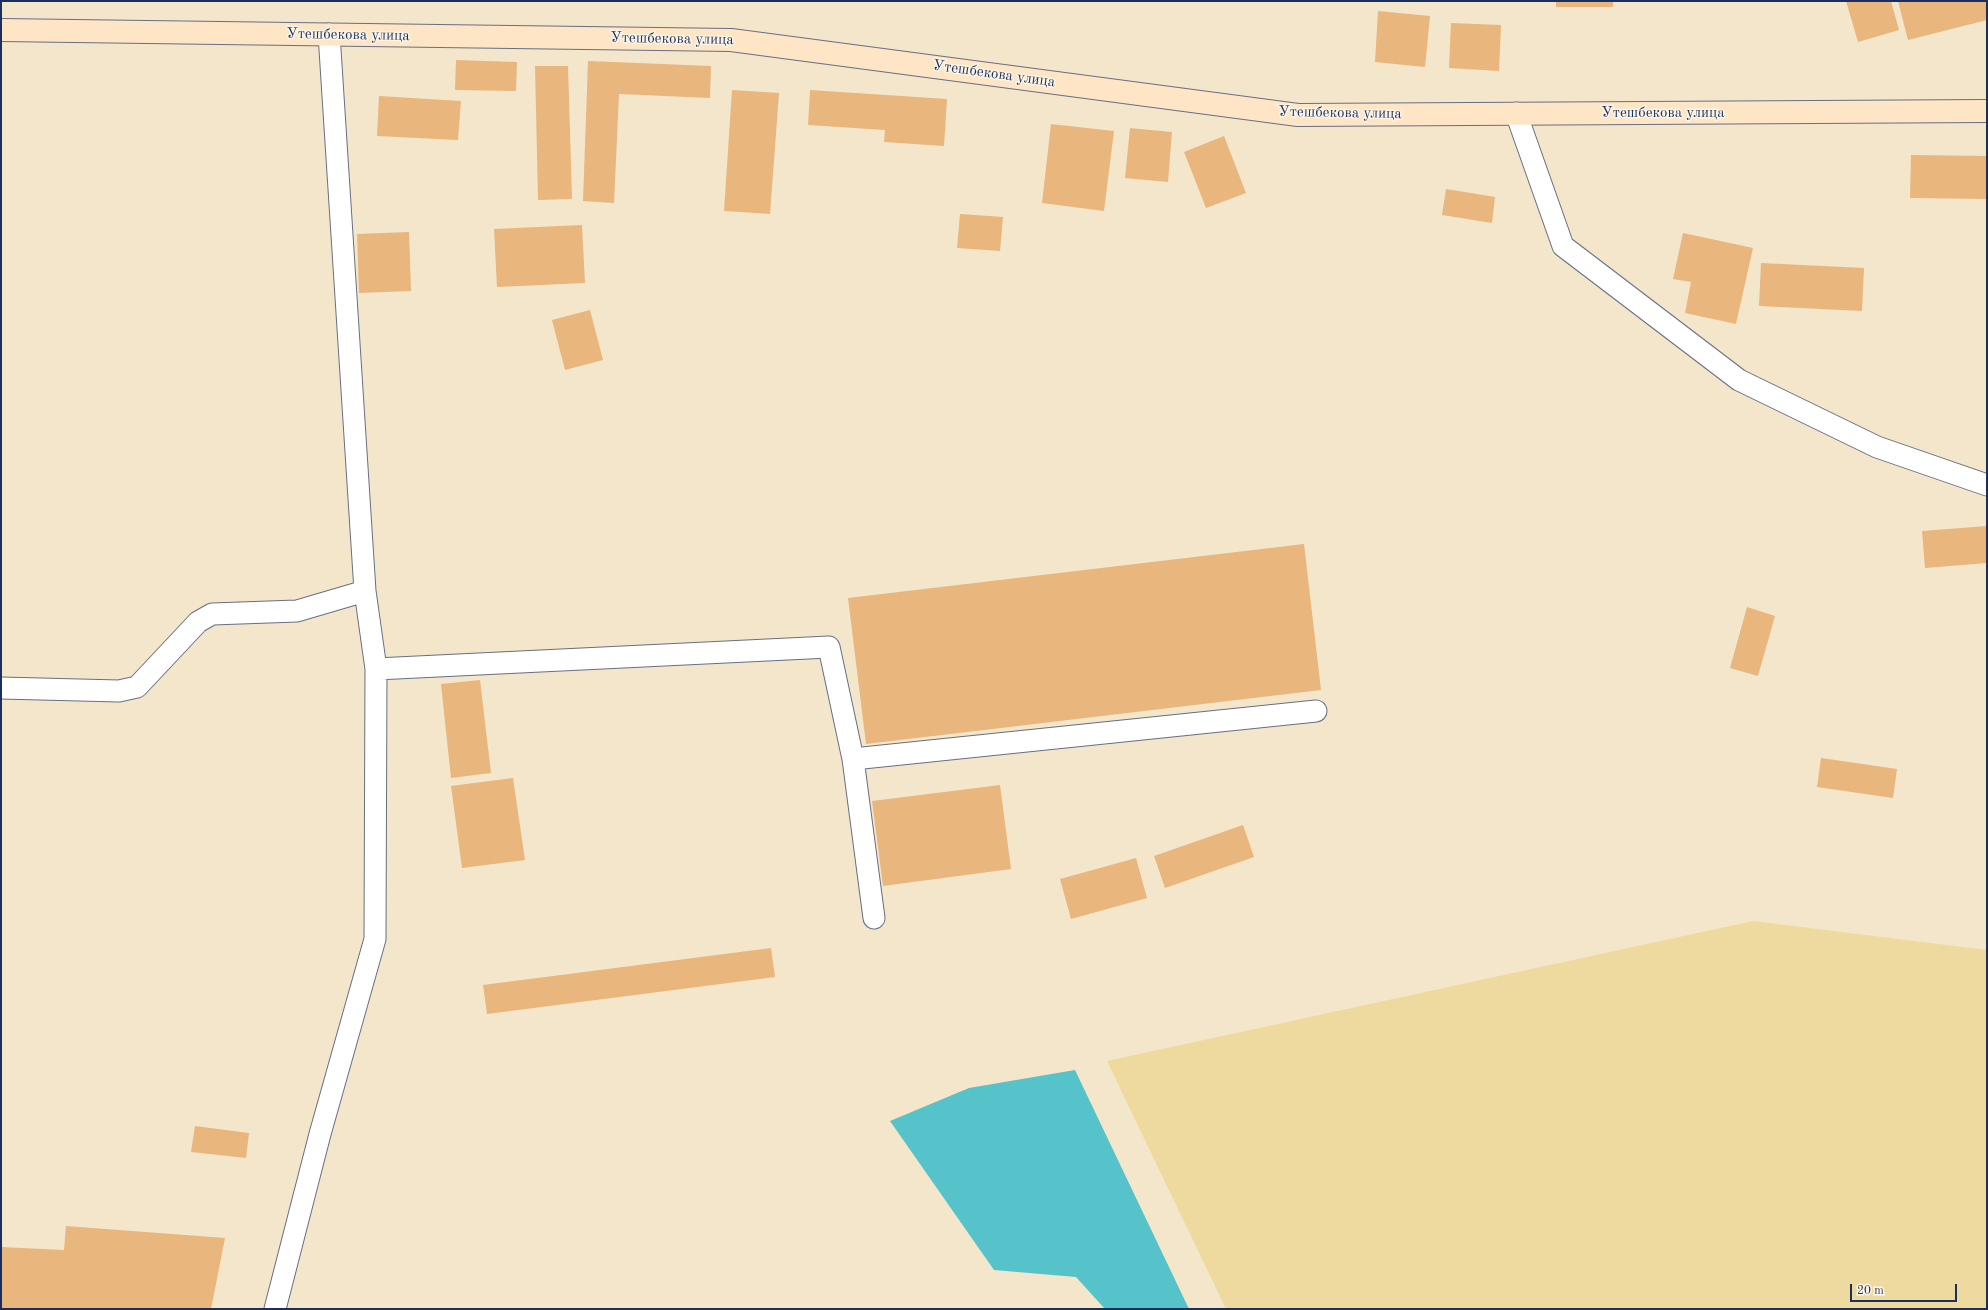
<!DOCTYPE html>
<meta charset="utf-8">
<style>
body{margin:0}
#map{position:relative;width:1988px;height:1310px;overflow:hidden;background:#f3e6cb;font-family:"Old Standard TT",serif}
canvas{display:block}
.frame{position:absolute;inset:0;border:2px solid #1b2f5e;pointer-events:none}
.scale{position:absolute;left:1850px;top:1284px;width:107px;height:18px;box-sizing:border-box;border:2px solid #1b2f5e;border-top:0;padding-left:5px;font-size:12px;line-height:14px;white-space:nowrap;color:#1b2f5e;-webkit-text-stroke:3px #fcf5e5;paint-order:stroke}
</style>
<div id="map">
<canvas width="1988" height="1310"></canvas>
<div class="frame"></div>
<div class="scale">20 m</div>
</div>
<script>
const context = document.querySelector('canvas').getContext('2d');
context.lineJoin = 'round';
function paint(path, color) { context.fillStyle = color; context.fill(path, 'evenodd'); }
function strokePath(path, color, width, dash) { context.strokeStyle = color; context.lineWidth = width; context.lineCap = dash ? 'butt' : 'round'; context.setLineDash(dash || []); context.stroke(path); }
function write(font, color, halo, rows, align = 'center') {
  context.font = font + ' "Old Standard TT",serif'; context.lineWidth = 3; context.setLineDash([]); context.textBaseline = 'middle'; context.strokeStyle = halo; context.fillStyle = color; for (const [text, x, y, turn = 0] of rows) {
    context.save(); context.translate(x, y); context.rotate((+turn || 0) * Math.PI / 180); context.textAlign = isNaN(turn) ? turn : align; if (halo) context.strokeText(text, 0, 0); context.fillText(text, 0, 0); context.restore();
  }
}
paint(new Path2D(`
 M1753 921 1987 950V1309H1226L1107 1061Z`), '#eeda9e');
paint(new Path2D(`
 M1075 1070 1189 1309H1105L1076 1277 994 1270 890 1121 969 1088Z`), '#55c3c9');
paint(new Path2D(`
 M1556 1H1613V7H1556Z
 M1846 1H1891L1899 30 1858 42Z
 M1898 1H1987V20L1908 40Z
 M1378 11 1430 16 1425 67 1375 62Z
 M1451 23 1501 25 1499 71 1449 68Z
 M456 60 517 62 516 91 455 90Z
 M588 61 711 66 710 98 619 94 614 203 583 201Z
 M535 66H568L572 199 538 200Z
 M732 90 779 93 770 214 724 211Z
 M810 90 947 99 944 146 884 142 885 130 808 125Z
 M379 96 461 101 458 140 377 136Z
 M1051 124 1114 131 1104 211 1042 203Z
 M1130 128 1172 132 1168 182 1125 178Z
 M1224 136 1246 193 1206 208 1184 152Z
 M1911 155 1987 156V199L1910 198Z
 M1446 189 1495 197 1492 223 1442 215Z
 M960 214 1003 217 1000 251 957 248Z
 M582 225 585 283 497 287 494 229Z
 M409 232 411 291 359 293 357 234Z
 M1683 233 1753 248 1736 324 1685 313 1691 282 1673 279Z
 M1761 263 1864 268 1862 311 1759 306Z
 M590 310 603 360 565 370 552 320Z
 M1987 526V563L1925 568 1922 531Z
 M1304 544 1321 690 866 744 848 598Z
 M1747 607 1775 616 1758 676 1730 668Z
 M480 680 491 773 451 778 441 684Z
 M1821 758 1897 769 1893 798 1817 787Z
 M513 778 525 860 462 868 451 786Z
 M1000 785 1011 869 883 886 872 801Z
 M1243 825 1254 857 1165 888 1154 856Z
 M1136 858 1147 898 1071 919 1060 879Z
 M771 948 775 977 487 1014 483 985Z
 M195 1126 249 1133 246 1158 191 1152Z
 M66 1226 225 1238 211 1309H1V1247L64 1250Z`), '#e9b67d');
const lane = new Path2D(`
 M1516 113 1563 246 1739 380 1877 447 1987 485
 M376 669 829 647 853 759 874 918
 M1 688 119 691 137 687 198 622 212 614 297 611 365 591
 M853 759 1316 711
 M275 1309 320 1134 375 939 376 669 365 591 329 34`);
const secondary = new Path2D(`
 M1 30 731 40 1298 115 1987 111`);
strokePath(lane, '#676f84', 23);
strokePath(secondary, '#676f84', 24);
strokePath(lane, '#fff', 21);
strokePath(secondary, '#fde5c5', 22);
write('15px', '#1b2f5e', '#fcf5e5', [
 ["Утешбекова улица",348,35,1],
 ["Утешбекова улица",672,39,1],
 ["Утешбекова улица",994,74,8],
 ["Утешбекова улица",1340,113,1],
 ["Утешбекова улица",1663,113]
]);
</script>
